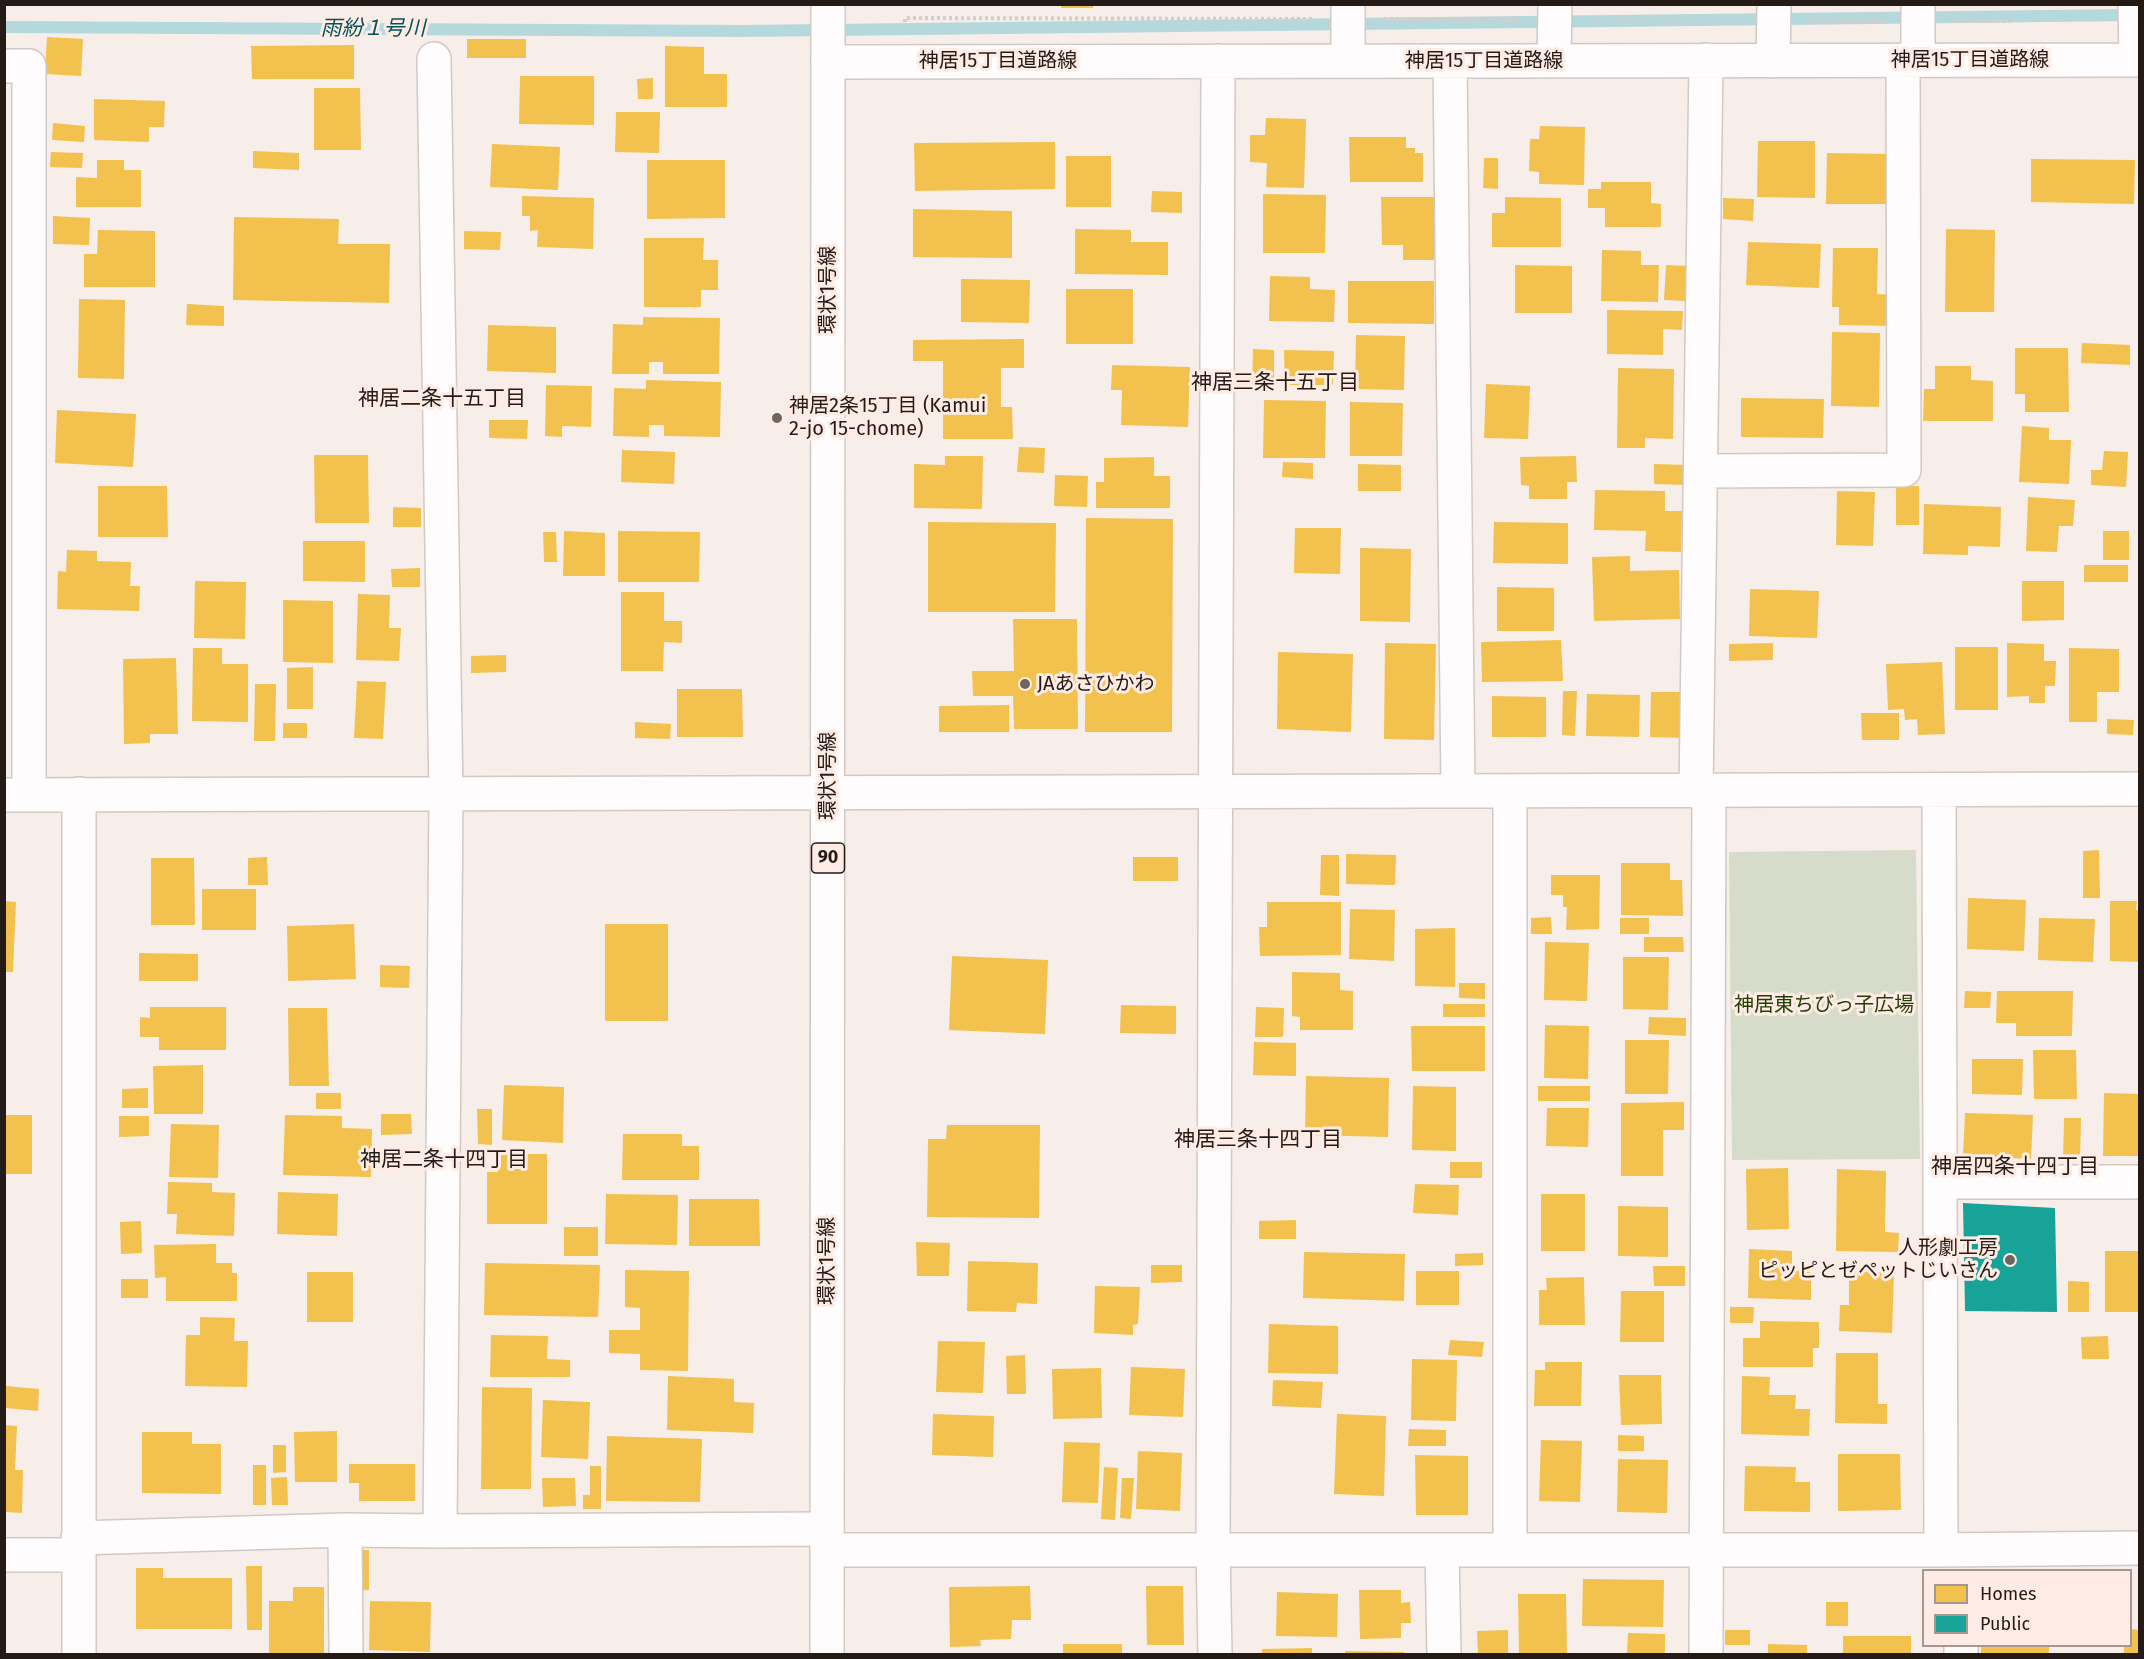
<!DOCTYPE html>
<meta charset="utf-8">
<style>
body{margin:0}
#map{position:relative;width:2144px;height:1659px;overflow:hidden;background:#f7eeea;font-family:"Fira Sans",sans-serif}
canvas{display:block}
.frame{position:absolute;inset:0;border:6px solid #241a16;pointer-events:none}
.legend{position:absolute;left:1922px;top:1569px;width:210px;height:78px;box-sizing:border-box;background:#fdebe4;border:2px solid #a69792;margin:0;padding:8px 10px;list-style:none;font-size:18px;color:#241a16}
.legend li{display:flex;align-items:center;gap:12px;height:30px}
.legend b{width:30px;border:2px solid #a69792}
</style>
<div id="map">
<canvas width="2144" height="1659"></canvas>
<div class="frame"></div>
<ul class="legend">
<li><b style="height:16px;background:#f2c14e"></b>Homes</li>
<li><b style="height:16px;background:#17a398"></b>Public</li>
</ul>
</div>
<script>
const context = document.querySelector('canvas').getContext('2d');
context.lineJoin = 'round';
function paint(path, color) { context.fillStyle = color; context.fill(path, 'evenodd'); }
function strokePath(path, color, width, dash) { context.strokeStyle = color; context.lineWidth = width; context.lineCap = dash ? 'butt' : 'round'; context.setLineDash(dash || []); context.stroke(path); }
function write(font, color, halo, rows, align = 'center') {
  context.font = font + ' "Fira Sans","Noto Sans JP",sans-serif'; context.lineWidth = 6; context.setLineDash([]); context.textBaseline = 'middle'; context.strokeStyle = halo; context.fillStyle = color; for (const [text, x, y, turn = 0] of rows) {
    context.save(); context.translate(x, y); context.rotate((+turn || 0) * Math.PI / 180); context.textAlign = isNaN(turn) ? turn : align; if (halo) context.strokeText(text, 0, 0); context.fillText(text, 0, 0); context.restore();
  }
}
paint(new Path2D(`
 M1916 850 1920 1159 1732 1160 1729 852Z`), '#d7dcca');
paint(new Path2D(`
 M1061 4H1093V8H1061Z
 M47 37 83 39 81 76 45 74Z
 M467 39H526V58H467Z
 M354 45V79H252L251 46Z
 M665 46 704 47V74H727V107H665Z
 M520 76H594V125L519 124Z
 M653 78V99H638L637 79Z
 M314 88H360L361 150H314Z
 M94 99 165 101 164 127H149V142L94 140Z
 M616 112H660L659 153 615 152Z
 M1266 118 1306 119 1304 188 1266 187 1267 163 1250 162V135H1265Z
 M53 123 85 126 84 142 52 140Z
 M1540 126 1585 127 1584 185 1539 184V172L1529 171 1530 139H1539Z
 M1349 137H1406V148H1415V153H1423V182H1350Z
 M1758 141H1815V198L1757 197Z
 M1055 142V189L915 191 914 143Z
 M492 144 560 147 558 190 490 187Z
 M253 151 299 153V170L253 168Z
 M51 152 83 153 82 168 50 167Z
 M1827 153 1890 154V204H1826Z
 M1066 156H1111V207H1066Z
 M1484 158H1498V189L1483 188Z
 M2031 159 2135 160 2134 204 2031 202Z
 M97 160H124V170H141V207H76V177L97 178Z
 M647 160H725V218L647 219Z
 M1601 182H1651V203L1661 204V227H1605V208H1588V189H1601Z
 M1152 191 1182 192V213L1151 212Z
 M1263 194 1326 195 1325 253H1263Z
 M522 196 594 198 593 249 537 247 538 230 530 231V216H522Z
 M1381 197H1434V260H1403V245H1382Z
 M1505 197 1561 198V247H1492V213H1505Z
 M1723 198 1754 199 1753 221 1723 219Z
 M913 209 1012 211V258L913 257Z
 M53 216 90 218 89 245 53 244Z
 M234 217 339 219 338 244H390L389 303 233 300Z
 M1075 229 1131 230V242H1168V275L1075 274Z
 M1946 229 1995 230 1994 312H1945Z
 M98 230 155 231V287H84V254H97Z
 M464 231 501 232 500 250 464 249Z
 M644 238H704L703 260H718V290H701V307H644Z
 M1748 242 1821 244 1819 288 1746 285Z
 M1833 248H1878L1877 294 1896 295V326L1839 325V307H1832Z
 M1602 250 1641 251V265H1659L1658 302 1601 301Z
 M1515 265 1572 266V313H1515Z
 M1666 265 1688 266 1686 301 1664 300Z
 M1270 276 1310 277V289L1335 290 1334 322 1269 321Z
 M961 279 1030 280 1029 323 961 322Z
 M1348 281H1434V324L1348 323Z
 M1066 289H1133V344H1066Z
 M79 299 125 300 124 379 78 378Z
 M187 304 224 306V326L186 325Z
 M1607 310 1683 311 1682 330 1663 329V355L1607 354Z
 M643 317 720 318 719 374H663V362H649V374H612L613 324 643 325Z
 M488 325 556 327V373L487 371Z
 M1832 332 1880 333 1879 407 1831 406Z
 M1356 335 1405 336 1404 390 1355 389Z
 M1024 339V368H1001V407H1012L1013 439H943V361H913V340Z
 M2082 343 2130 345V365L2081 363Z
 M2015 348H2068L2069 412H2025V394H2015Z
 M1253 349 1274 350V391L1252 390Z
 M1284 350 1334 351 1333 385H1285Z
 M1112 365 1190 367 1188 427 1121 425 1122 390H1111Z
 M1935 366H1971V380L1993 381V421H1923L1924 389H1935Z
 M1618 368 1674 369 1673 439 1645 438V448H1617Z
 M646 380 721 382 720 437 664 436V425H649V437L613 436 614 388 646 389Z
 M1486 384 1530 386 1528 439 1484 438Z
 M546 385 592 386 591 427 562 426V437L545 436Z
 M1741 398 1824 399 1823 438 1741 437Z
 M1264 400 1326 401 1325 458H1263Z
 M1350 402 1403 403 1402 456H1350Z
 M57 410 136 414 133 467 55 463Z
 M489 420H528L527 439 489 438Z
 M2022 426 2049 428V440H2071L2069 484 2019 482Z
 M1019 447 1045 448 1044 473 1017 472Z
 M622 450 675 452 674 484 621 482Z
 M2104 451 2128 452 2126 487 2091 485V470H2102Z
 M314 455H368L369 523H315Z
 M945 456H983L982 509 914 508V464L945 465Z
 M1576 456 1577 482H1567V499H1529V486L1521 485 1520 457Z
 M1154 457V476H1170V508H1096V482H1104V458Z
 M1283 462 1313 463V479L1282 477Z
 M1358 464 1401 465V491H1358Z
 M1654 464 1685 465V485L1654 484Z
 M1055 475 1088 476 1087 507 1054 506Z
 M98 486H167L168 537H98Z
 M1896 486H1919V525H1896Z
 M1595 490 1665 491V511H1682L1681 552 1645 551 1646 531 1594 530Z
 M1837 491 1875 492 1873 546 1836 545Z
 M2028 497 2075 500 2073 526H2059L2057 552 2026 551Z
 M1924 504 2001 507 2000 547 1968 546V555L1923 554Z
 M393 507 421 508V527H393Z
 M1086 518 1173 519 1172 732H1085Z
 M928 522 1056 523 1055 612H928Z
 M1494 522 1568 523V564L1493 563Z
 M1295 528H1341L1340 574 1294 573Z
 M564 531 605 533V576H563Z
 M618 531 700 532 699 582H618Z
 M2103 531H2129V560H2103Z
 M543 532H556L557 562H544Z
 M303 541H365V582L303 581Z
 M1360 548 1411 549 1410 622 1360 621Z
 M67 550 97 551V561L131 562 130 586H140L139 611 57 609 58 571 66 572Z
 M1630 556V571L1679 570 1680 619 1594 621 1592 557Z
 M2084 565H2128V582H2084Z
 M420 568V587H392L391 569Z
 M195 581 246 582 245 639 194 638Z
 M2022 581H2064V620L2022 621Z
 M1497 587 1554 588V631H1497Z
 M1750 589 1819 591 1817 638 1749 636Z
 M621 592H664V621H682V643L664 642 663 671H621Z
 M358 594 390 595 389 628H401L399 661 356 660Z
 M283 600 333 601V663L283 662Z
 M1013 619H1077L1078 729H1014L1013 696H973L972 671H1014Z
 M1561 640 1563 681 1482 682 1481 642Z
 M1385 643 1436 644 1434 740 1384 739Z
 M1773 643V660L1729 661V644Z
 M2007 643 2044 644V661H2056L2055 686H2045V703H2029V696L2007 697Z
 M1955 647H1998V710H1955Z
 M193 648H222V664H248V722L192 721Z
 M2069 648 2119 649V692H2097V722H2069Z
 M1278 652 1353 654 1351 732 1277 729Z
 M506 655V672L471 673V656Z
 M176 658 178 734H150V743L124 744 123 659Z
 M1942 662 1945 734 1918 735 1917 719 1905 720 1904 709 1888 710 1886 664Z
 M313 667V709H287V668Z
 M357 681 386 682 383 739 354 738Z
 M255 684H276L275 741H254Z
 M677 689H742L743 737H677Z
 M1563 691H1577L1575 736 1562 735Z
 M1651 692H1686V738L1650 737Z
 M1587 694 1640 695 1639 737 1586 736Z
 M1492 696 1546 697V737H1492Z
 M1009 705V732H939V706Z
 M1861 713H1899V740H1862Z
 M2107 719 2134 720 2133 735 2107 734Z
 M635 722 671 724 670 739 635 738Z
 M283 723H307V738H283Z
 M2099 850 2100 898H2083V851Z
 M1346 854 1396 855 1395 885 1346 884Z
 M1321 855H1339V896L1320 895Z
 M267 857 268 885H248V858Z
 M1133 857H1178V881H1133Z
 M151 858H194L195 925H151Z
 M1621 863H1670V880H1682L1683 916 1621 915Z
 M1551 875H1600L1599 929 1566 930 1567 907H1563V895H1551Z
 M202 889H256V930H202Z
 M1968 898 2026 900 2024 951 1967 949Z
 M4 901 16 902 13 972H4Z
 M2110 901H2137L2136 910H2140V962L2110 961Z
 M1267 902H1341V955L1260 956 1259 927H1267Z
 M1350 909 1395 910 1394 961 1349 959Z
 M1551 917 1552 934H1531V918Z
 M1620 918H1649V934H1620Z
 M2039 918 2095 919 2093 962 2038 960Z
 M354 924 356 979 288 981 287 926Z
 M605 924H668V1021H605Z
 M1455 928V987L1415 986V929Z
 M1644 937H1683L1684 952H1644Z
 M1545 942 1589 943 1587 1001 1544 1000Z
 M139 953 198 954V981H139Z
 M952 956 1048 960 1045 1034 949 1030Z
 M1623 957H1669L1668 1010 1623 1009Z
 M380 965 410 966 409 988 380 987Z
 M1292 972 1340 973V990L1353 991V1030H1300V1017L1292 1016Z
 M1459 983H1485V999L1459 998Z
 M1965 991 1991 992 1990 1008H1964Z
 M1997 991H2073L2072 1036H2016V1023H1996Z
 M1443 1004H1485V1017H1443Z
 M1121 1005 1176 1006V1034L1120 1033Z
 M150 1007H226V1050H159V1037H140V1017L150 1018Z
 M1256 1007 1284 1008 1283 1037H1255Z
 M288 1008H327L329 1086H289Z
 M1649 1017 1686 1018V1036L1648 1034Z
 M1545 1025 1589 1026 1588 1079 1544 1078Z
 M1411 1026H1485V1071H1412Z
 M1625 1040H1669L1668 1094H1625Z
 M1254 1042 1296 1043V1076L1253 1075Z
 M2033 1050H2076L2077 1099H2034Z
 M1972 1059H2023L2022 1095 1972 1094Z
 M203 1065V1114H154L153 1066Z
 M1306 1076 1389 1078 1388 1137 1305 1135Z
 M504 1085 564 1087 563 1143 502 1140Z
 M1413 1086 1456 1087V1151L1412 1150Z
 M1538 1086H1590V1101H1538Z
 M148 1088V1108H122V1089Z
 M316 1093H341V1109H316Z
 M2104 1093 2140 1094V1156H2103Z
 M1684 1102V1130H1663V1176H1621V1103Z
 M1547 1108H1589L1588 1147 1546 1146Z
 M477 1109H492V1145L478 1144Z
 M1965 1113 2033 1115 2031 1159 1963 1156Z
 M381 1114H411L412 1134 381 1135Z
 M4 1115H32V1174H4Z
 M285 1115 342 1116V1128L372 1129 371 1177 283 1175Z
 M119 1116H149V1136L119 1137Z
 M2064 1118H2081L2080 1162H2063Z
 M171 1124 219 1125 218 1178 169 1177Z
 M947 1125H1040L1039 1218 927 1217 928 1139H946Z
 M623 1134H682V1146H699V1180H622Z
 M498 1154H547V1224H487V1172H498Z
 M1450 1162H1482V1178H1450Z
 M1788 1168 1789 1229 1747 1230 1746 1169Z
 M1837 1169 1886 1171 1885 1232 1899 1233 1898 1252 1836 1251Z
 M168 1182 212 1183V1192L235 1193 234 1236 176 1234 177 1214H167Z
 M1415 1184 1459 1185 1458 1215 1413 1213Z
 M278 1192 338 1194 337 1236 277 1234Z
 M606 1194 678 1195 677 1245 605 1244Z
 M1541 1194H1585V1251H1541Z
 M689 1199H759L760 1246H689Z
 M1618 1206 1668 1207V1257L1618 1256Z
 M1296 1220V1239H1259V1221Z
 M141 1221 142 1253 121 1254 120 1222Z
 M564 1227H598V1256H564Z
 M916 1242 950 1243 949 1276H917Z
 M216 1244V1263H232V1273H237V1301H166V1277L155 1278 154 1245Z
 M1749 1249 1792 1251V1270L1811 1272V1300L1748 1298Z
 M2105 1251H2140V1312H2105Z
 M1304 1252 1405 1254 1404 1301 1303 1298Z
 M1483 1253V1265L1455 1266V1254Z
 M968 1261 1038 1263 1037 1304 1017 1303 1016 1312 967 1311Z
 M485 1263 600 1265 598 1317 484 1315Z
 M1151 1265H1182V1282L1151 1283Z
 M1653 1266H1685V1286H1654Z
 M625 1270 689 1271 688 1371 640 1370V1354L609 1353V1330H640V1308L625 1307Z
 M1416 1271H1459V1305H1416Z
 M1849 1271 1894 1273 1892 1333 1839 1331 1840 1305H1849Z
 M307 1272H353V1322H307Z
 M1584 1277 1585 1325H1539V1290H1547L1546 1278Z
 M121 1279H148V1298H121Z
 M2068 1281 2089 1282V1312H2068Z
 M1095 1286 1140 1287 1138 1324 1133 1325V1335L1094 1333Z
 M1621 1291H1664V1342H1620Z
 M1730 1307H1754L1753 1323H1730Z
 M200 1317 235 1318 234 1341H248L247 1387 185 1386 186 1335H200Z
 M1760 1321 1819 1322V1348H1813V1367H1743V1338H1760Z
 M1269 1324 1338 1326V1374L1268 1373Z
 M491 1335 548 1336 547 1359 570 1360V1377H490Z
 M2108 1336 2109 1359H2082L2081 1337Z
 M1450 1340 1484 1342 1482 1357 1448 1355Z
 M938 1341 985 1342 983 1393 936 1392Z
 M1836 1353H1878V1404H1887V1424L1835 1423Z
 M1025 1355 1026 1394H1007L1006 1356Z
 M1412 1359 1457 1360 1456 1421 1411 1420Z
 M1545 1362H1582L1581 1406H1534L1535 1370H1545Z
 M1131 1367 1185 1369 1183 1417 1129 1415Z
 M1101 1368 1102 1418 1053 1419 1052 1369Z
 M1619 1375H1661L1662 1424 1621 1425Z
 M668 1376 734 1379V1402L754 1403 753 1433 667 1430Z
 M1742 1376 1770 1377 1769 1395H1796L1795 1409H1810L1809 1436 1741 1434Z
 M1273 1380 1323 1382 1321 1408 1272 1406Z
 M6 1386 39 1389 38 1411 5 1408Z
 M482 1387 532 1388 531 1489H481Z
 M543 1400 590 1402 588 1459 541 1457Z
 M933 1414 994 1416 993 1457 932 1455Z
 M1337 1414 1386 1416 1384 1496 1334 1494Z
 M5 1425 17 1426 15 1470H23L22 1513 5 1512Z
 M1409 1429 1446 1430V1446H1408Z
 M337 1431V1482H295L294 1432Z
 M142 1432H192V1444H221V1494L142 1493Z
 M1618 1435 1644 1436V1451H1618Z
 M607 1436 702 1439 700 1502 606 1501Z
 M1541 1440 1582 1441 1580 1502 1539 1501Z
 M1064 1442 1100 1443 1098 1503 1062 1502Z
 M273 1445H286V1472L273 1473Z
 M1138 1451 1182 1453 1180 1511 1136 1509Z
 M1838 1454H1900L1901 1510 1838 1511Z
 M1415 1455 1468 1456V1515H1416Z
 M1618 1459 1668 1460 1667 1513 1617 1512Z
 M349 1464H415V1501H359V1483H349Z
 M253 1465H266V1505H253Z
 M590 1466H601V1509H583V1495H590Z
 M1745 1466 1796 1467 1795 1482H1810V1512L1744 1511Z
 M1104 1467 1118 1468 1115 1520 1101 1519Z
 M287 1477 288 1505H272L271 1478Z
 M542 1478H575L576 1506 543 1507Z
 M1122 1478H1134L1131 1519 1120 1518Z
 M354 1550H369V1590L355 1591Z
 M246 1566H262V1630H247Z
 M136 1568H163V1578H232V1629H136Z
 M1583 1579 1664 1580 1663 1627 1582 1626Z
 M1030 1586 1031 1620H1012L1011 1639 980 1640 981 1646 950 1647 949 1587Z
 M1146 1586H1183L1184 1645H1147Z
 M293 1587H324V1654H269V1601H293Z
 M1359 1590H1401V1603L1410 1602 1411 1623H1401V1638L1360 1639Z
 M1277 1592 1338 1594 1337 1637 1276 1636Z
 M1518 1594H1566L1567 1653 1519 1654Z
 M370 1601 431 1602 430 1652 369 1650Z
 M1826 1602H1848V1626H1826Z
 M2130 1629 2140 1630V1654H2124V1646H2130Z
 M1508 1630V1654H1478L1477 1631Z
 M1725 1630H1750V1645H1725Z
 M1628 1633 1665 1634V1654H1627Z
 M1843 1636H1911V1654H1843Z
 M1063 1644H1122V1654H1063Z
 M1768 1644 1807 1645V1654H1768Z
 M1981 1646H2049V1654H1981Z
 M1312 1648V1654H1262V1649Z
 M1345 1651 1404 1652V1654H1345Z`), '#f2c14e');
paint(new Path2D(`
 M1963 1203 2055 1208 2057 1312 1965 1311Z`), '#17a398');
strokePath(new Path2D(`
 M4 27 742 31 2133 15`), '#b4d8dc', 12);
const minor = new Path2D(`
 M1348 4V61
 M1918 4V60
 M2135 4 2136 60
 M434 59 446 794 440 1531
 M1554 60 1555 4
 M1450 61 1458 791
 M1773 61 1774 4
 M828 62 2140 60
 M4 66H29V795
 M1701 471 1904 470 1903 60
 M1939 790 1941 1550
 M1696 791 1706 60
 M4 795 2140 789
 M1940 1182H2140
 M345 1530 346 1654
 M78 1538 345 1530 440 1531 827 1529
 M827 1550H1941L2140 1548
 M1442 1550 1444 1654
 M1510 1550V791
 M4 1555H79
 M79 1654V794
 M1215 1654 1213 1550 1218 61
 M1706 1654 1709 791
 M1961 1654V1646`);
const major = new Path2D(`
 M827 1654 828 4`);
strokePath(minor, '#d2c8c4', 36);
strokePath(major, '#d2c8c4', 36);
strokePath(new Path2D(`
 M1384 19 1521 20
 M1591 20 1740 21
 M1810 21H1884
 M1954 21H2010
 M905 28V18L1314 19`), '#d2cecc', 4, [3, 3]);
strokePath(minor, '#fefcfc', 33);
strokePath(major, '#fefcfc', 33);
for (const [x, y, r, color] of [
 [777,418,6,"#6e6460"],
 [1025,684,6,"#6e6460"],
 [2010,1260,6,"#6e6460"]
]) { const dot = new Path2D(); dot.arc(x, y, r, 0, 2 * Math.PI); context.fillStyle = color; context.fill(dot); strokePath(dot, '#fdebe4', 2); }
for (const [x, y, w] of [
 [828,858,33]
]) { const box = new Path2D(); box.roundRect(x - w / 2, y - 15, w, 30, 4.5); context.fillStyle = '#fdebe4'; context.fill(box); strokePath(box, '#241a16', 1.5); }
write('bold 18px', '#241a16', null, [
 ["90",828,858]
]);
write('20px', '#241a16', '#fdebe4', [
 ["神居15丁目道路線",1970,60],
 ["神居15丁目道路線",998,61],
 ["神居15丁目道路線",1484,61],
 ["環状1号線",828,290,-90],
 ["環状1号線",828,776,-90],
 ["環状1号線",827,1261,-90]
]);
write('20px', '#241a16', '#fdebe4', [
 ["神居2条15丁目 (Kamui",789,406],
 ["2-jo 15-chome)",789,429],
 ["JAあさひかわ",1037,684],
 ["人形劇工房",1998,1248,"right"],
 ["ピッピとゼペットじいさん",1998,1271,"right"]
], 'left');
write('20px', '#233e05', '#fdebe4', [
 ["神居東ちびっ子広場",1824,1005]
]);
write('italic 21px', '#00525b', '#fdebe4', [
 ["雨紛１号川",373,29]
]);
write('21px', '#241a16', '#fdebe4', [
 ["神居三条十五丁目",1275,383],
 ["神居二条十五丁目",442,399],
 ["神居三条十四丁目",1258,1140],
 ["神居二条十四丁目",444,1160],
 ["神居四条十四丁目",2015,1167]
]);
</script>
